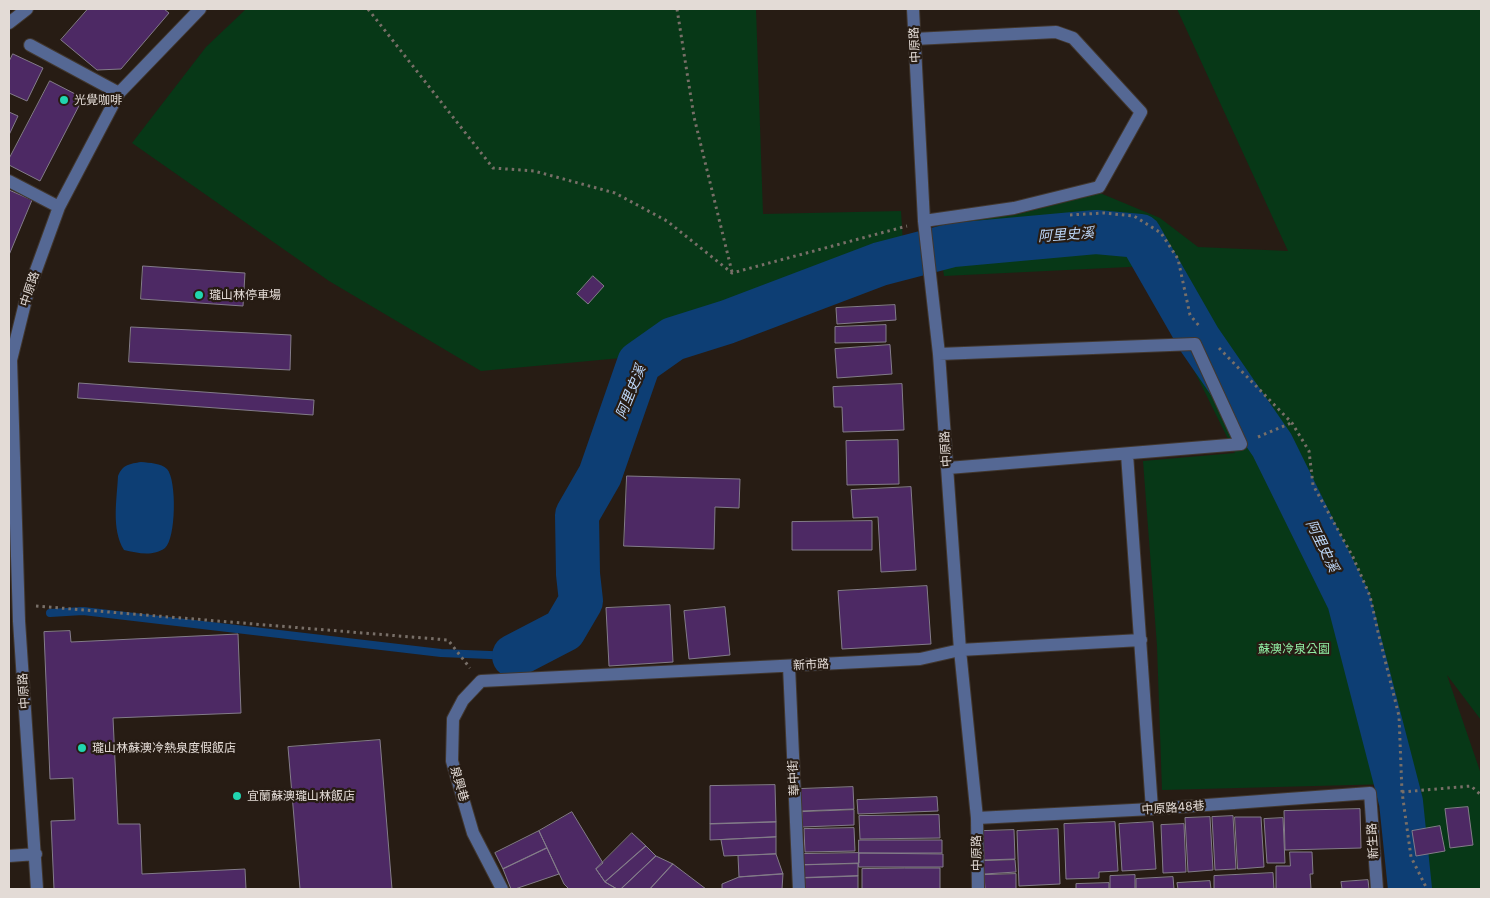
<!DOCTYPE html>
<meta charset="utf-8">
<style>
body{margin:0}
#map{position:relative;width:1490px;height:898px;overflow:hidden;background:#271c14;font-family:Inter,sans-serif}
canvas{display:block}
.frame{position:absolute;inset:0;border:10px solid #e3dbd6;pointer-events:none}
</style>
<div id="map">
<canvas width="1490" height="898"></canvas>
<div class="frame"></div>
</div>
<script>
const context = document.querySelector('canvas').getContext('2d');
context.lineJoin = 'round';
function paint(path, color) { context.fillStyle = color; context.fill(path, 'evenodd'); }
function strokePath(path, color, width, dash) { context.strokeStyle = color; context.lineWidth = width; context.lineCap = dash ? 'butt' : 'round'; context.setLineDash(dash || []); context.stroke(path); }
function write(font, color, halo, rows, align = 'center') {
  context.font = font + ' Inter,"Noto Sans TC",sans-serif'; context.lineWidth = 4.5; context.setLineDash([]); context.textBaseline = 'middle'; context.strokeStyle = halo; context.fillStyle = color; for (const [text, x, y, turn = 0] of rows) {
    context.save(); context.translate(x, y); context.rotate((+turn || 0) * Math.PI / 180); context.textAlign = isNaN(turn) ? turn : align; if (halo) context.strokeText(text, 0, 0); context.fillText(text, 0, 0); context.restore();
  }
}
paint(new Path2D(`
 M246 9H756L763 214 901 211 903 244 672 327 632 357 481 371 329 281 132 143 206 47Z
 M1177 9H1481V720L1447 675 1481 774V889H1400L1391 784 1162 790 1157 646 1143 461 1235 453 1183 348 1149 266 944 276 936 222 1015 215 1100 193 1160 218 1198 247 1288 251Z`), '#073817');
paint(new Path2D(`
 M141 462C150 463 161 463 167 469 177 480 176 539 165 548 153 557 137 553 124 550 111 529 117 499 118 476 123 464 130 464 141 462Z`), '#0d3e74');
strokePath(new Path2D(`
 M50 613 83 611 441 653 514 656`), '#0d3e74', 8);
strokePath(new Path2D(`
 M514 656 564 630 581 601 578 574 577 515 600 475 639 363 673 339 727 322 880 264 953 245 1096 232 1140 236 1199 339 1272 445 1349 601 1401 802 1410 889`), '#0d3e74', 44);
const building = new Path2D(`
 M88 9H164L169 13 121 69 97 70 61 40Z
 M13 54 43 68 27 101 9 93V62Z
 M50 81 83 98 40 181 9 165V159Z
 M9 112 18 116 9 135Z
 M9 190 32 200 9 255Z
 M143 266 245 273 243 306 141 299Z
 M593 276 604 286 588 304 577 294Z
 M895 305 896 320 837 324 836 308Z
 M886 325V342L835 343V327Z
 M131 327 291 335 290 370 129 362Z
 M890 345 892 374 837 378 835 349Z
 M79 383 314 400 313 415 78 398Z
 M902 384 904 430 843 432 842 407H834L833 387Z
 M898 440 899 484 847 485 846 441Z
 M627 476 740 479 739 508 715 507 714 549 624 546Z
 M911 487 916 570 881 572 878 517 853 518 851 490Z
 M872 521V550H792V522Z
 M927 586 931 644 842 649 838 591Z
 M670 605 673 662 609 666 606 608Z
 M725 607 730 655 689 659 684 611Z
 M70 631 71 642 238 634 241 713 113 718 118 824H140L142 874 245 869 246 889H54L51 821 75 820 73 778 50 779 44 632Z
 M380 740 392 889H300L288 747Z
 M775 785 776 822 710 824V786Z
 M853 787 854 809 800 811 799 789Z
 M937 797 938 811 858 814 857 800Z
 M1468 807 1473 845 1450 848 1445 809Z
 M1360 809 1361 848 1285 850 1284 811Z
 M854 810V825L802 827V812Z
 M572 812 603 863 596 869 605 882 617 889H569L564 884 539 831Z
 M939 815 940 838 860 839 859 816Z
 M1233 816 1236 869 1215 870 1212 817Z
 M1210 817 1213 870 1188 872 1185 818Z
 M1235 817H1261L1264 867 1238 869Z
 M1283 818 1285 863H1267L1264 819Z
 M776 822V837L710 840V824Z
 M1115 822 1118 871 1099 872V878L1066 879 1064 824Z
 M1153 822 1156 869 1122 871 1119 824Z
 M1184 824 1186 872 1163 873 1161 825Z
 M1440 826 1445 851 1416 856 1412 831Z
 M854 828 855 851 805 852 804 829Z
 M1058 829 1060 884 1019 886 1017 831Z
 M1014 830 1015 859 984 860 983 831Z
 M539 831 547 848 503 869 495 853Z
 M632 833 646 846 605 882 596 869Z
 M776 837V854L724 856 721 840Z
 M859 840H942V853H859Z
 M646 846 656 856 621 889H617L605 882Z
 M547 848 559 874 515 889H511L503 869Z
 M1290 852H1312L1313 874H1310L1311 889H1276V866H1290Z
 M859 853 943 854V867H859Z
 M859 853V863L801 865V854Z
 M776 854 783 874 739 877 738 856Z
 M656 856 673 864 650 889H621Z
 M1015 860 1016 872 984 874 983 861Z
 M673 864 706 889H650Z
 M858 864V876L801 878V865Z
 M905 868H940V889H862V869Z
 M1273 873 1274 889H1214V876Z
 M783 874 782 889H722V884L739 877Z
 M1016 874V889H985L984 875Z
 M1135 875V889H1110V876Z
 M858 876V889H801V878Z
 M1173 877 1174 889H1136V879Z
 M1368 880 1369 889H1342L1341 882Z
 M1210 881 1211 889H1178L1177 883Z
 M1109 883V889H1076V884Z`);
paint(building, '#4d2964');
strokePath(building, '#837c89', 1);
const minor = new Path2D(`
 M913 9 924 221 939 354 960 650 977 818 978 889
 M9 23 27 9
 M914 39 1056 32 1073 38 1141 112 1099 187 1014 208 924 221
 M30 45 119 93
 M9 181 59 207
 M939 354 1195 344 1241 444 948 468
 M1127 454 1152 809
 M789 666 799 889
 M977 818 1152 809 1370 793 1377 889
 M9 856 36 854
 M37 889 19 621 11 360 27 295 59 207 119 93 200 9
 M502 889 473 833 452 761 453 719 463 700 481 681 920 659 960 650 1141 640`);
strokePath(minor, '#41372f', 14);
strokePath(new Path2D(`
 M368 9 493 168 534 171 615 193 667 221 732 273 907 226
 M677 9 694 117 732 272
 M1070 215 1104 213 1134 216 1161 233 1178 259 1190 315 1200 327
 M1219 348 1292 423 1309 451 1313 485 1353 557 1370 596 1378 632 1399 716 1402 792 1411 857 1427 889
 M1258 437 1291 423
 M36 606 448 640 470 668
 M1402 792 1471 786 1481 795`), '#786f68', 3, [2.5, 4]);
strokePath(minor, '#556894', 12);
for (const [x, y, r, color] of [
 [64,100,5,"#21d5b0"],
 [199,295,5,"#21d5b0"],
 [82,748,5,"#21d5b0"],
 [237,796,5,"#21d5b0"]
]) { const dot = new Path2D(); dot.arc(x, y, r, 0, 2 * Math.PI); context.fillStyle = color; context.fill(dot); strokePath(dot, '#271c14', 2); }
write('12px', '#e3dbd6', '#271c14', [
 ["中原路",915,45,-93],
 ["中原路",30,289,-72],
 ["中原路",946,449,-94],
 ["新市路",811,665,-3],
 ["中原路",24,691,-94],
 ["華中街",794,778,-93],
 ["泉興巷",459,784,74],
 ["中原路48巷",1173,808,-4],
 ["新生路",1373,841,-94],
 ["中原路",977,853,-91]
]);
write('12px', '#e3dbd6', '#271c14', [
 ["光覺咖啡",74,100],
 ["瓏山林停車場",209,295],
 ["瓏山林蘇澳冷熱泉度假飯店",92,748],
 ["宜蘭蘇澳瓏山林飯店",247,796]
], 'left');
write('12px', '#91eea4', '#271c14', [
 ["蘇澳冷泉公園",1294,649]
]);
write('italic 14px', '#bbd5f6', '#271c14', [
 ["阿里史溪",1066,235,-4],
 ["阿里史溪",631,392,-68],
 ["阿里史溪",1322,546,64]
]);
</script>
